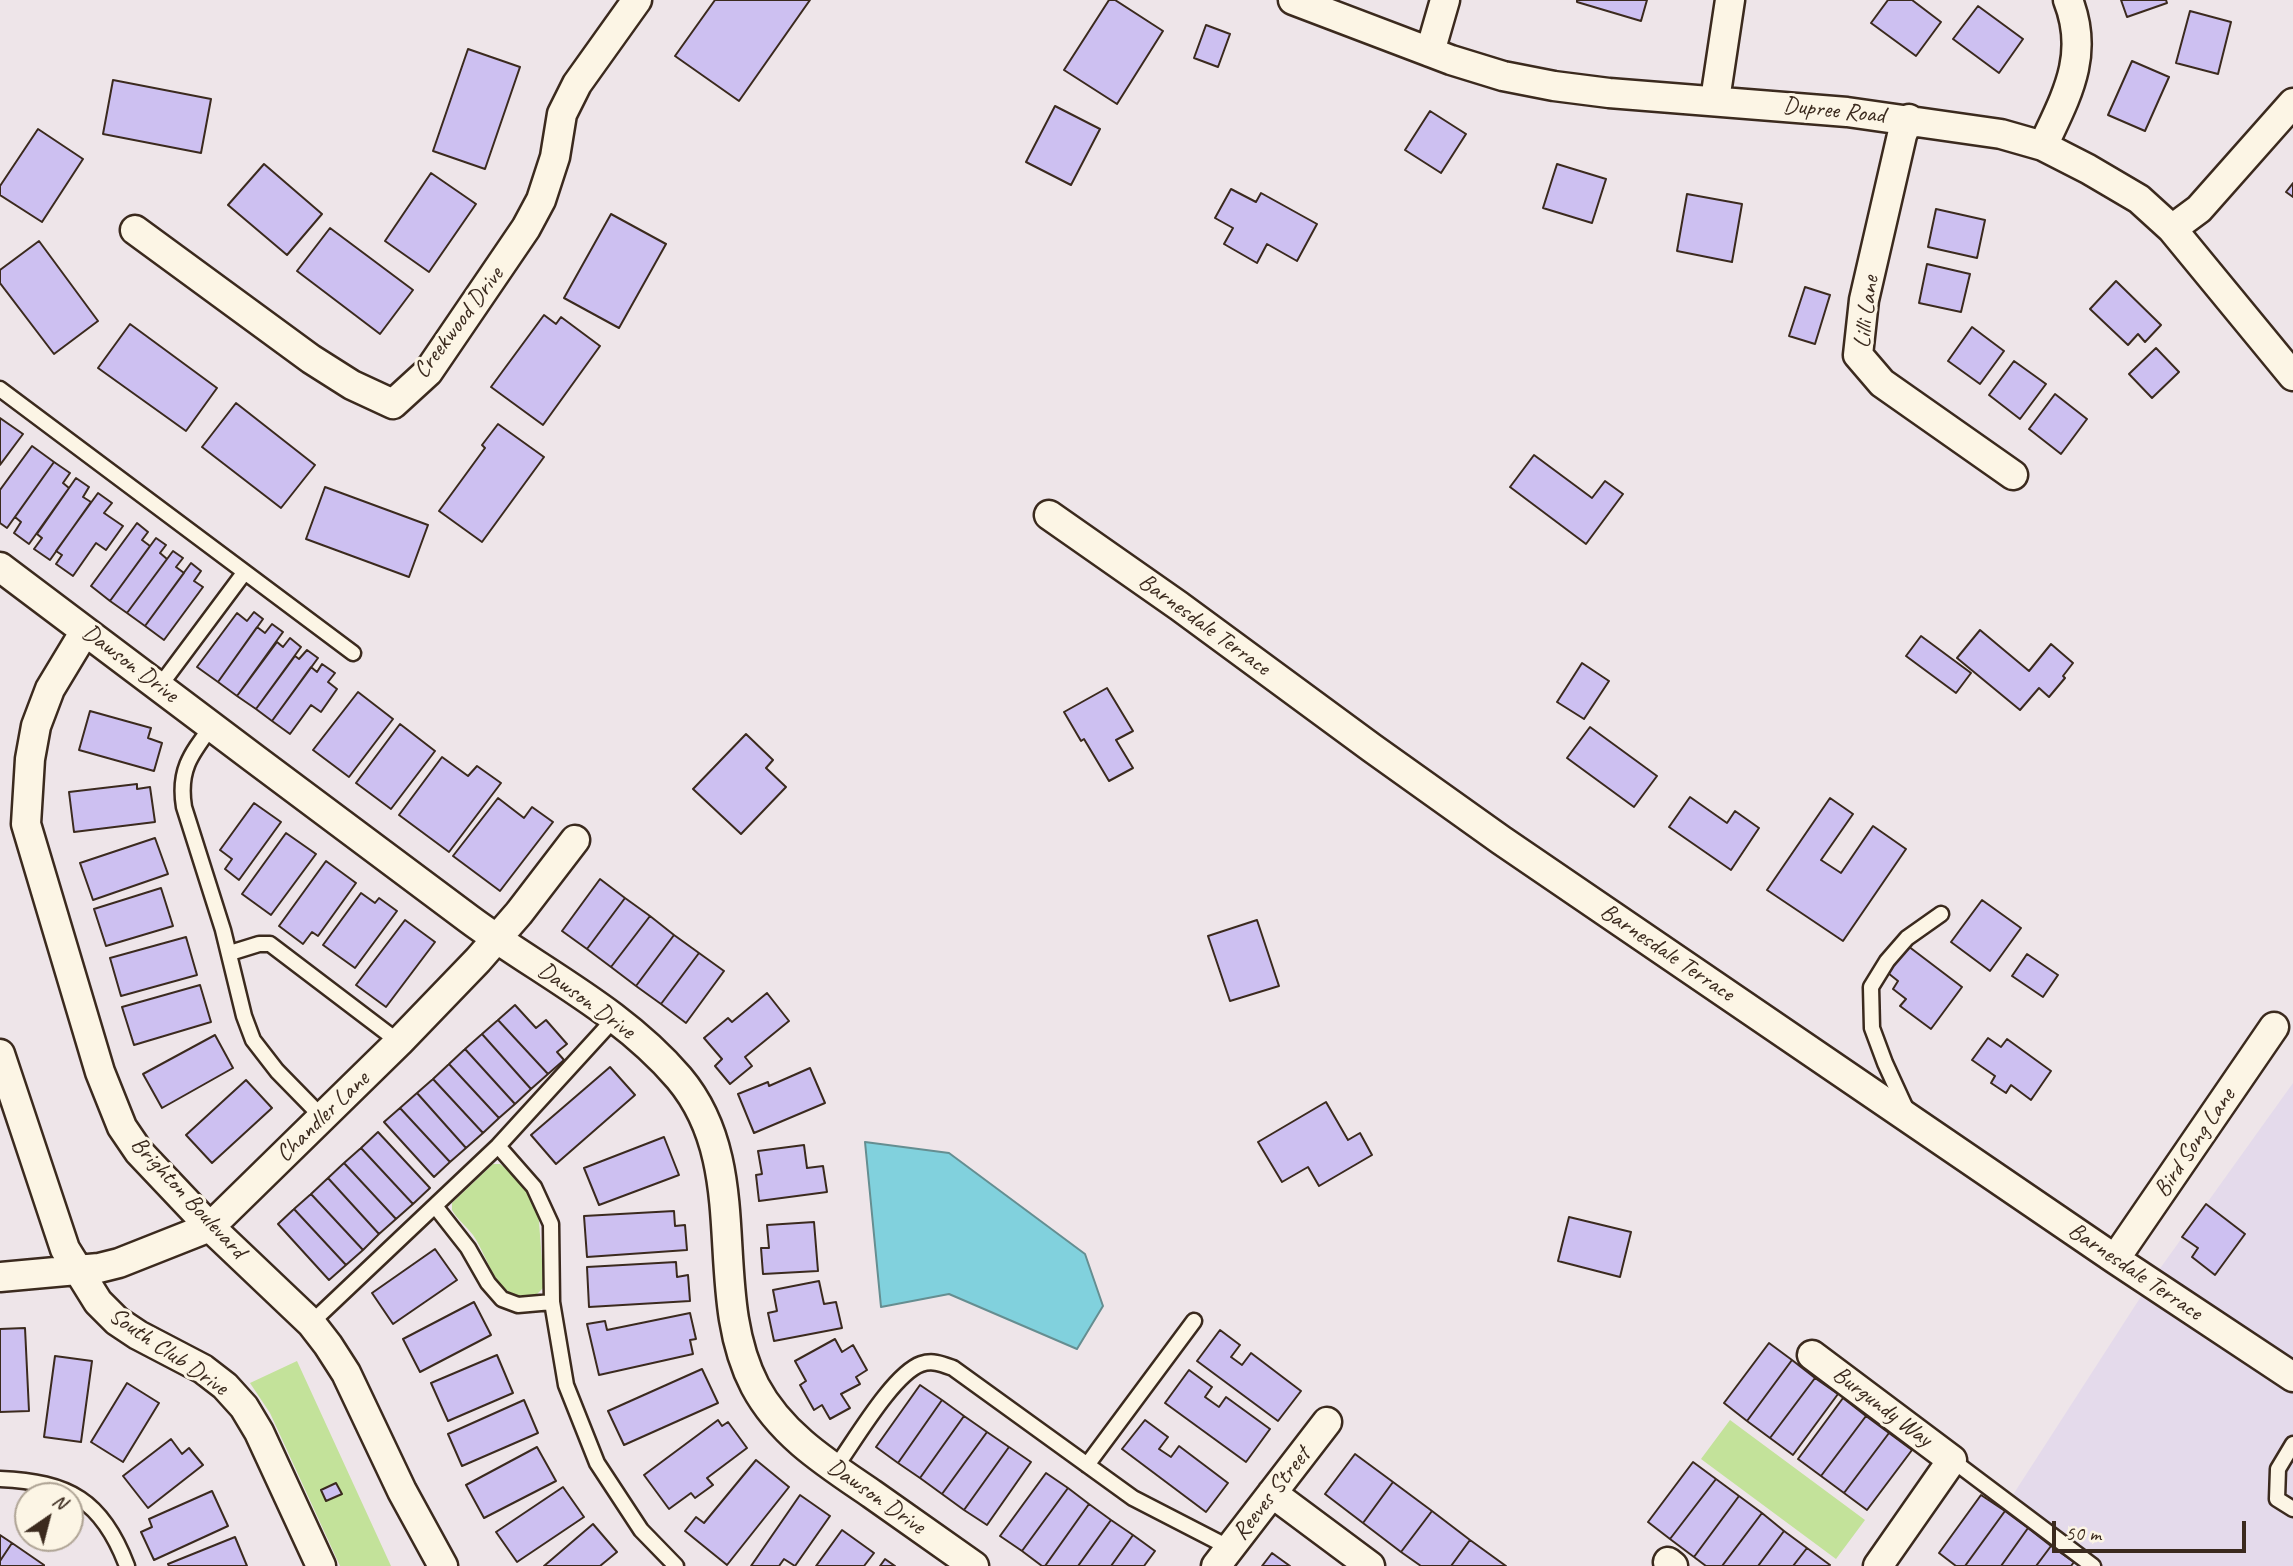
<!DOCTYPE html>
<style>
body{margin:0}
#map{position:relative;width:2293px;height:1566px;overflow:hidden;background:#eee5e9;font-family:Caveat,sans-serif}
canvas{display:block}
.north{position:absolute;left:14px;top:1482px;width:70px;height:70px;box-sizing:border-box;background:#fcf5e5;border:2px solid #afa495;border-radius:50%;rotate:35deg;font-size:19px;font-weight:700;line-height:28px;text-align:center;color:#3b2a1e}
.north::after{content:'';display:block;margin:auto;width:24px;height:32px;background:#3b2a1e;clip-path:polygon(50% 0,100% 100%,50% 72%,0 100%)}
.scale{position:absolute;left:2052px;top:1521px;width:194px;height:32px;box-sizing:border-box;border:4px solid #3b2a1e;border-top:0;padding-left:9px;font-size:21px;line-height:24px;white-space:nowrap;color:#3b2a1e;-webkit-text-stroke:5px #fcf5e5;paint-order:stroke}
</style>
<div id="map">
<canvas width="2293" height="1566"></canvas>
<div class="north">N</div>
<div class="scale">50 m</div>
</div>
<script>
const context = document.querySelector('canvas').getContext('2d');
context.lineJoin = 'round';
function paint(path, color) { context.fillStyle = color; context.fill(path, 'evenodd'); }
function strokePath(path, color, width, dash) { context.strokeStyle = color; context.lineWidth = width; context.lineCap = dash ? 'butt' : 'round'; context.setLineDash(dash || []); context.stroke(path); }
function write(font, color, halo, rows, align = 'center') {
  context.font = font + ' Caveat,sans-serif'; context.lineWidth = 6; context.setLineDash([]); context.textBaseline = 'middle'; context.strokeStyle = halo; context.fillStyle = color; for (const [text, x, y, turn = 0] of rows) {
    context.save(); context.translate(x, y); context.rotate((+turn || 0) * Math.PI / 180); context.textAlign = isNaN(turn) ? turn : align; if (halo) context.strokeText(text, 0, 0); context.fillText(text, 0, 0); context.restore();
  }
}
paint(new Path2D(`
 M2293 1083V1566H1967L2151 1281Z`), '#e4daeb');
paint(new Path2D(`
 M493 1164H500L510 1172 531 1197 538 1209 544 1287 537 1294C496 1306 491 1261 473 1235 466 1226 457 1219 452 1210V1203Z
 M297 1361 391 1566H340L270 1413 250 1383Z
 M1730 1420 1865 1520 1836 1559 1701 1459Z`), '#c3e29a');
const water = new Path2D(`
 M865 1142 949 1153 1085 1254 1103 1306 1077 1349 949 1294 881 1307Z`);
paint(water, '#81d1dd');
strokePath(water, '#658e91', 2);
const building = new Path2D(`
 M715 0H810L739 101 675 56Z
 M1109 0H1115L1163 31 1117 104 1064 70Z
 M1577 0H1647L1641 21 1577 2Z
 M1888 0H1912L1941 22 1916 56 1871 23Z
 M2121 0H2166L2167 3 2127 17Z
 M1978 6 2023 39 1999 73 1953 39Z
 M2190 11 2231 22 2218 74 2176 63Z
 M1206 25 1230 34 1218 67 1194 58Z
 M468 49 520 67 485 169 433 151Z
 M2132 61 2169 77 2145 131 2108 115Z
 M113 80 211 99 201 153 103 134Z
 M1055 106 1100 129 1071 185 1026 162Z
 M1430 111 1466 134 1441 173 1405 150Z
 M38 129 83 159 42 222 0 195V186Z
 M264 164 322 214 287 255 228 205Z
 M1557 164 1606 179 1592 223 1543 208Z
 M431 173 476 204 429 272 385 241Z
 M2293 183V197L2286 192Z
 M1231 189 1256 202 1261 193 1317 224 1297 261 1267 244 1257 263 1224 244 1233 228 1215 218Z
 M1687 194 1742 204 1732 262 1677 251Z
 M1936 209 1985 220 1977 258 1928 247Z
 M611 214 666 244 619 328 564 298Z
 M330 228 413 290 380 334 297 271Z
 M39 241 98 321 54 354 0 283V270Z
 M1927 264 1970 274 1961 312 1919 303Z
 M2116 281 2161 325 2145 342 2138 334 2128 345 2090 309Z
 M1805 287 1830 295 1815 344 1789 336Z
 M544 315 556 324 561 317 600 346 543 425 491 387Z
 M130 324 217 388 186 431 98 368Z
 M1972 327 2004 351 1980 384 1948 361Z
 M2156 348 2179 372 2152 398 2129 374Z
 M2014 361 2046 384 2020 419 1989 395Z
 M2055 394 2087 419 2061 454 2029 429Z
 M236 403 315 465 281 508 202 447Z
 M0 418 23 434 0 465Z
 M498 424 544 457 482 542 439 511 485 448 482 445Z
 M32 446 54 462 7 528 0 523V490Z
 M1534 455 1592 498 1605 481 1623 494 1586 544 1510 487Z
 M54 462 70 473 63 483 69 488 29 544 14 533 21 522 15 517Z
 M76 478 89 487 83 497 91 502 50 560 34 549 42 538 37 534Z
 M325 487 428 525 409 577 306 539Z
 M98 493 112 503 104 513 123 526 106 550 96 543 73 576 56 564 62 555 56 551Z
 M137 523 148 532 142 540 150 546 110 601 91 586Z
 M156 538 166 545 160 553 167 559 127 613 110 601Z
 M173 551 183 558 176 567 184 573 145 626 127 613Z
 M191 563 201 571 194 581 203 587 164 640 145 626Z
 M254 612 263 619 218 682 197 667 237 613 247 621Z
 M272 624 283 632 237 696 218 682 257 627 265 633Z
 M1980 630 2029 671 2051 644 2073 663 2063 676 2065 678 2049 697 2039 688 2020 710 1957 658Z
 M1921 636 1971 673 1956 693 1906 656Z
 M290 638 301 647 256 709 237 696 277 642 283 647Z
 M307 650 318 658 272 721 256 709 295 656 299 659Z
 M1582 663 1609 681 1584 719 1557 702Z
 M322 664 335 673 328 682 337 689 321 712 311 705 290 734 272 721 311 667 317 672Z
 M1107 688 1133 731 1116 740 1133 768 1109 781 1084 739 1081 741 1064 712Z
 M358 692 393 719 349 777 313 750Z
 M90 711 151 728 148 738 162 743 154 771 79 750Z
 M400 724 435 751 391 809 356 783Z
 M1590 727 1657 776 1634 807 1567 758Z
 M746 734 773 760 766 768 786 787 741 834 693 789Z
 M442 757 468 776 477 766 501 783 449 852 399 815Z
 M137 784V789L150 787 155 822 74 832 69 792Z
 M1690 797 1727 823 1735 811 1759 828 1731 870 1669 827Z
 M498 798 524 818 532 807 553 822 500 891 453 856Z
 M1830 798 1853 814 1821 860 1841 873 1873 826 1906 849 1843 941 1767 890Z
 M254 803 281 822 239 880 225 869 232 859 220 850Z
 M286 833 316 854 271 915 242 894Z
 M155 838 168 874 93 900 80 863Z
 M326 861 356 883 318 936 312 932 303 944 279 926Z
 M600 879 625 898 587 949 562 931Z
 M161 888 173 926 106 946 94 909Z
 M361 893 375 903 379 898 397 911 355 968 323 945Z
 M625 898 650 916 611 967 587 949Z
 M1982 900 2021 928 1990 971 1951 942Z
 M650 916 674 935 636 986 611 967Z
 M405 920 435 942 386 1007 356 985Z
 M1257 920 1279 986 1230 1001 1208 936Z
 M674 935 699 953 661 1004 636 986Z
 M186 937 197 975 121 996 110 958Z
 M1908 946 1962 987 1931 1029 1900 1006 1906 999 1893 989 1898 981 1888 973Z
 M699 953 724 971 686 1023 661 1004Z
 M2027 954 2058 975 2043 997 2012 976Z
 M200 985 211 1022 134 1045 122 1007Z
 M767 993 789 1021 745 1057 752 1066 730 1084 715 1066 722 1059 704 1038 728 1018 732 1022Z
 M515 1005 536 1028 546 1020 567 1044 557 1052 564 1060 548 1074 498 1020Z
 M498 1020 548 1074 531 1089 482 1034Z
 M482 1034 531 1089 515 1104 465 1049Z
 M215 1035 233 1068 162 1108 143 1074Z
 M1988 1038 2001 1047 2007 1039 2051 1071 2031 1100 2011 1085 2006 1093 1991 1083 1995 1076 1972 1060Z
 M465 1049 515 1104 499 1118 449 1064Z
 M449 1064 499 1118 483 1133 433 1079Z
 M610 1067 635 1095 556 1164 531 1135Z
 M810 1068 825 1103 754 1133 738 1094 768 1082 769 1086Z
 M433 1079 483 1133 466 1148 417 1093Z
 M246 1080 272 1108 212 1163 186 1135Z
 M417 1093 466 1148 450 1162 400 1108Z
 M1326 1102 1348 1140 1360 1133 1372 1155 1319 1186 1308 1167 1282 1182 1258 1142Z
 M400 1108 450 1162 434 1177 384 1122Z
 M378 1132 430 1188 413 1204 361 1148Z
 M664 1137 679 1175 599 1205 584 1168Z
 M804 1145 807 1168 823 1166 827 1192 759 1201 756 1175 762 1174 758 1151Z
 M361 1148 413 1204 396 1219 344 1163Z
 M344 1163 396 1219 379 1234 328 1178Z
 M328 1178 379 1234 363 1250 311 1194Z
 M311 1194 363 1250 346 1265 294 1209Z
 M2206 1204 2245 1234 2215 1275 2192 1257 2198 1248 2182 1237Z
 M294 1209 346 1265 329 1280 278 1224Z
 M674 1211 675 1226 685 1225 687 1250 587 1257 584 1216Z
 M1569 1217 1631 1232 1620 1277 1558 1261Z
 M814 1222 818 1271 763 1274 761 1248H769L767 1225Z
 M435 1249 457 1280 393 1324 372 1293Z
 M676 1262 677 1277 688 1275 690 1301 589 1307 587 1267Z
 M819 1281 824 1304 836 1302 842 1328 774 1341 768 1313 777 1311 773 1290Z
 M474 1302 491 1335 420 1372 403 1339Z
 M690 1313 696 1339 690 1340 693 1354 599 1375 587 1324 605 1321 607 1330Z
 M25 1328 29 1411 0 1412V1329Z
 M1220 1330 1240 1345 1231 1357 1242 1365 1251 1353 1301 1391 1278 1421 1197 1361Z
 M835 1339 842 1352 853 1345 867 1370 856 1377 860 1384 841 1394 850 1408 830 1419 822 1405 814 1410 800 1385 806 1381 795 1361Z
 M1769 1343 1792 1360 1747 1421 1724 1403Z
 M497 1355 513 1393 448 1421 431 1383Z
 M55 1356 92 1361 81 1442 44 1437Z
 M1792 1360 1815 1378 1770 1438 1747 1421Z
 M702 1369 718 1403 624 1445 608 1411Z
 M1189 1370 1212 1387 1205 1397 1219 1407 1226 1397 1270 1429 1246 1462 1165 1403Z
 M1815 1378 1838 1394 1793 1455 1770 1438Z
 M127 1383 159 1403 123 1462 91 1442Z
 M920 1385 942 1400 898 1463 876 1447Z
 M1843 1398 1866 1416 1821 1476 1798 1459Z
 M524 1400 538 1433 462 1466 448 1434Z
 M942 1400 964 1416 920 1478 898 1463Z
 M964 1416 987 1432 942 1494 920 1478Z
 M1866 1416 1889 1433 1844 1493 1821 1476Z
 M718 1420 722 1426 728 1422 747 1448 707 1478 713 1485 695 1498 691 1493 669 1509 644 1475Z
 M1145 1420 1168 1437 1159 1449 1171 1457 1179 1446 1228 1483 1206 1512 1122 1449Z
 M987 1432 1009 1447 964 1510 942 1494Z
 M1889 1433 1912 1450 1867 1510 1844 1493Z
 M171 1439 182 1454 189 1448 203 1465 148 1508 123 1476Z
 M537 1447 556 1481 484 1518 466 1485Z
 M1009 1447 1031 1462 987 1525 964 1510Z
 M1355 1454 1393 1482 1363 1523 1325 1494Z
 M756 1460 789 1487 727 1565 685 1531 696 1517 704 1523Z
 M1693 1462 1716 1479 1670 1539 1648 1522Z
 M1046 1473 1068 1488 1022 1551 1000 1536Z
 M1716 1479 1739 1496 1694 1557 1670 1539Z
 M1393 1482 1432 1511 1401 1552 1363 1523Z
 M336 1483 342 1494 326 1501 321 1490Z
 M563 1487 584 1517 517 1562 496 1532Z
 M1068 1488 1089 1504 1045 1566H1042L1022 1551Z
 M212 1491 228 1526 154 1560 141 1532 152 1527 149 1519Z
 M800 1495 830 1516 795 1566 784 1559 779 1566H751Z
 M1981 1495 2005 1511 1965 1566H1956L1939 1553Z
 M1739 1496 1762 1513 1722 1566H1706L1694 1557Z
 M1089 1504 1111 1520 1078 1566H1045Z
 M1432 1511 1470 1540 1451 1566H1421L1401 1552Z
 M2005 1511 2028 1528 2001 1566H1965Z
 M1762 1513 1784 1531 1758 1566H1722Z
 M1111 1520 1133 1535 1111 1566H1078Z
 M593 1524 617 1552 600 1566H544Z
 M2028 1528 2051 1546 2036 1566H2001Z
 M842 1530 874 1553 864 1566H816Z
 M1784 1531 1807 1548 1793 1566H1758Z
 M0 1535 12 1543 0 1561Z
 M1133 1535 1155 1551 1144 1566H1111Z
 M235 1537 247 1566H169L168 1564Z
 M1470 1540 1506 1566H1451Z
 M12 1543 44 1565V1566H0V1561Z
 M2051 1546 2074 1562 2071 1566H2036Z
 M1807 1548 1830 1565 1829 1566H1793Z
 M1272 1553 1290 1566H1262Z
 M885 1559 895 1566H880Z`);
paint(building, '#cdc0f1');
strokePath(building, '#3b2a1e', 2);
const lane = new Path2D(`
 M0 389 353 653
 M159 687 244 573
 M212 726C191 754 178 770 184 807L223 930 244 1016 253 1040 277 1071 322 1117
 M230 953 259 944H270L399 1042
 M1907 1111 1885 1063 1872 1028 1871 987 1887 961 1907 938 1941 914
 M498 1146 534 1187 551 1224 552 1302 566 1385 597 1463 641 1530 676 1566
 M435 1206 468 1248 488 1283 502 1299 518 1305 552 1302
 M311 1323 498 1146 615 1018
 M2293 1444 2278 1469 2277 1499 2293 1509
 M1952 1460 2093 1566
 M1087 1465 1194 1321
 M835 1468C854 1442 893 1374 921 1364 933 1360 942 1364 953 1368L1133 1498 1230 1548
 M0 1479C69 1482 102 1500 127 1566`);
const street = new Path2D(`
 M1293 0 1451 60 1503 76 1554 86 1609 93 1847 112 2001 134 2043 146 2088 169 2139 199 2172 229 2293 376
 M1430 52 1445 0
 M1715 100 1730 0
 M1909 119 1902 135 1864 300 1858 355 1882 383 2013 475
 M2043 146C2066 96 2090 56 2068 0
 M2172 229 2199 209 2293 103
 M135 230 311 359 352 385 393 404 428 372 526 228 541 200 555 157 562 114 577 84 637 0
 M1049 515 1179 606 1372 748 1501 840 2115 1259 2293 1377
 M0 567C156 684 312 803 469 919 539 971 621 1010 679 1078 754 1167 705 1290 755 1386 781 1435 828 1464 872 1494 906 1518 940 1542 974 1566
 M85 631 50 689 36 726 30 759 26 824 100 1072 122 1127 139 1152 210 1227 311 1323 328 1345 346 1373 402 1491 443 1566
 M0 1054 65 1249 98 1302 117 1321 138 1335 203 1369 225 1386 244 1407 259 1432 321 1566
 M2115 1259 2274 1027
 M0 1277 99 1268 119 1263 210 1227 399 1042 478 960 519 913 575 840
 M1812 1355 1952 1460 1878 1566
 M1272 1493 1370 1566
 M1668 1562 1673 1566
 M1216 1566 1327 1422`);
strokePath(lane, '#3b2a1e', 19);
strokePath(street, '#3b2a1e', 33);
strokePath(lane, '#fcf5e5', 14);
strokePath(street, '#fcf5e5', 28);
write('24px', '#3b2a1e', '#fcf5e5', [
 ["Dupree Road",1834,111,6],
 ["Lilli Lane",1867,312,-83],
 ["Creekwood Drive",459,323,-53],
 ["Barnesdale Terrace",1204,625,36],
 ["Dawson Drive",130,664,37],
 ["Barnesdale Terrace",1667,953,34],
 ["Dawson Drive",586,1001,36],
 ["Chandler Lane",323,1117,-44],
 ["Bird Song Lane",2195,1143,-56],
 ["Brighton Boulevard",188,1198,47],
 ["Barnesdale Terrace",2135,1272,34],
 ["South Club Drive",168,1352,34],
 ["Burgundy Way",1882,1407,37],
 ["Reeves Street",1272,1494,-52],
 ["Dawson Drive",876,1497,35]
]);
</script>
